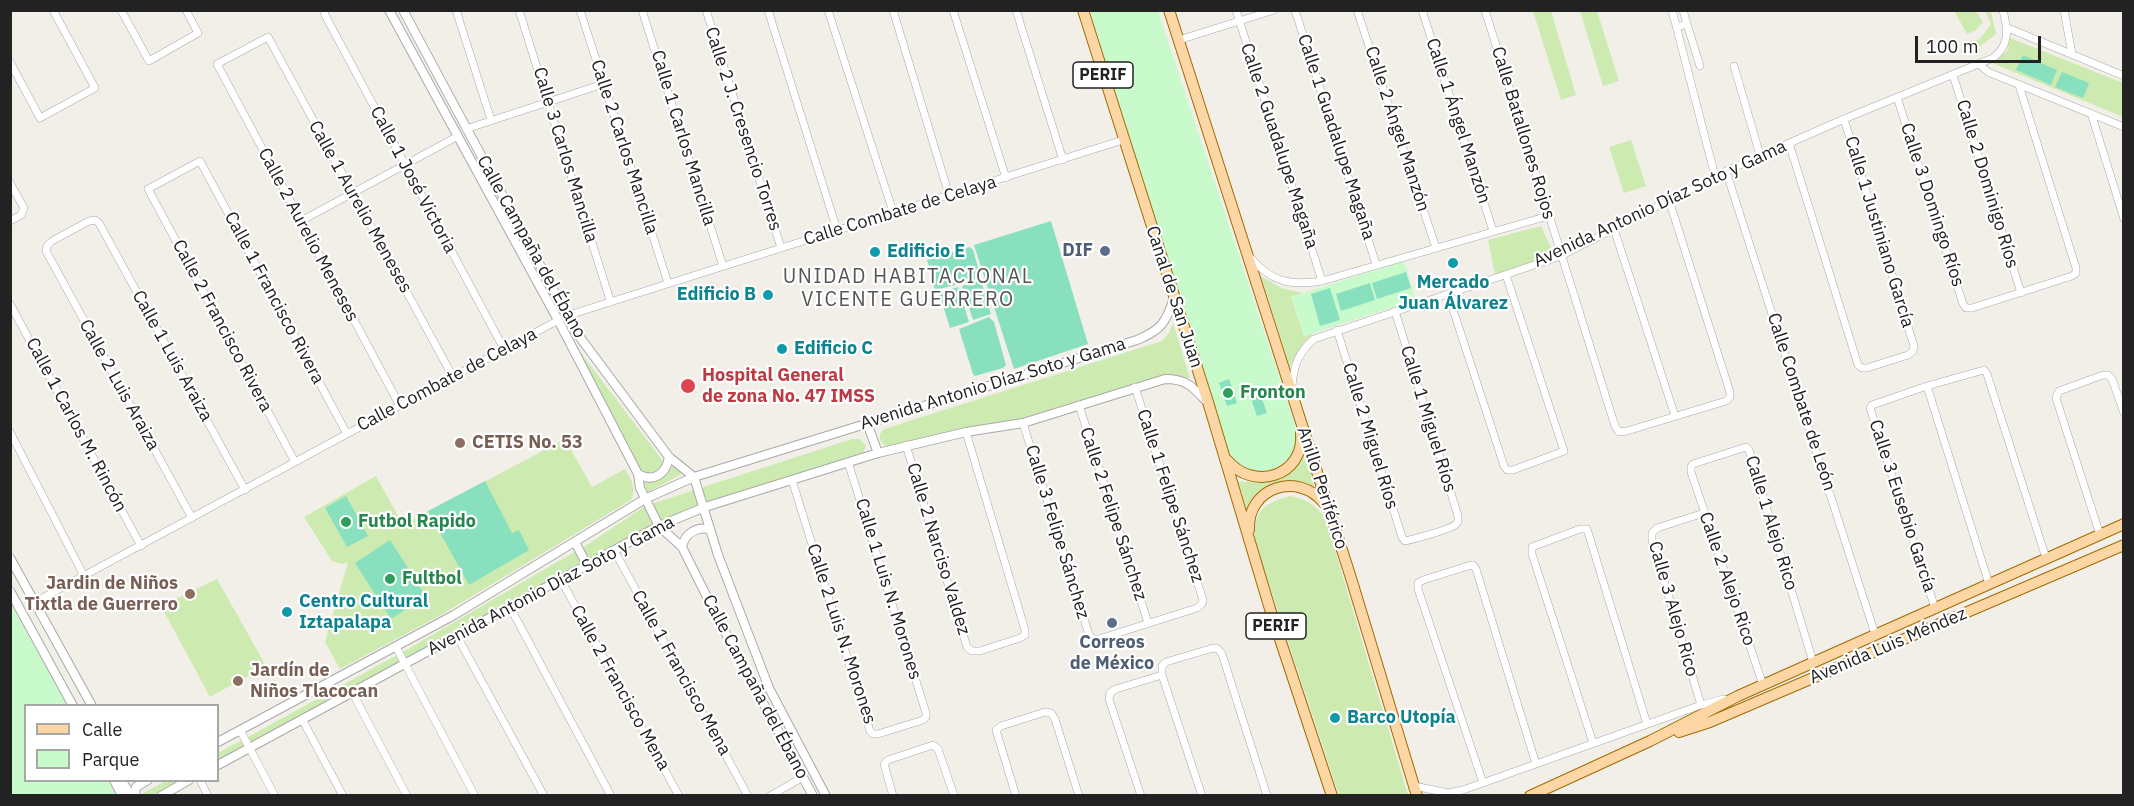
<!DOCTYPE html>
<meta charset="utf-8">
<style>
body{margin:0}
#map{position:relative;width:2134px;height:806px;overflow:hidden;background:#f2efe9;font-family:"IBM Plex Sans",sans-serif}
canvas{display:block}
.frame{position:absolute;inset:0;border:12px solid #222;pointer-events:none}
.legend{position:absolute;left:24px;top:704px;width:195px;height:78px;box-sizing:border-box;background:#fff;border:2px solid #a7a7a7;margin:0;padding:8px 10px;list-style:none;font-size:18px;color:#222}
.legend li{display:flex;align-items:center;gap:12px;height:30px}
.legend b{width:30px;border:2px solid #a7a7a7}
.scale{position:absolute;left:1915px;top:36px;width:126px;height:27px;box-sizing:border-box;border:3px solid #222;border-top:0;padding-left:8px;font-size:18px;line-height:21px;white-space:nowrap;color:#222;-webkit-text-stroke:4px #fff;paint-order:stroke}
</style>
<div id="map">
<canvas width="2134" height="806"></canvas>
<div class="frame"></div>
<ul class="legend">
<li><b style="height:8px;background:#fcd6a4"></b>Calle</li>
<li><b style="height:16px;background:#c8facc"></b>Parque</li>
</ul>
<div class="scale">100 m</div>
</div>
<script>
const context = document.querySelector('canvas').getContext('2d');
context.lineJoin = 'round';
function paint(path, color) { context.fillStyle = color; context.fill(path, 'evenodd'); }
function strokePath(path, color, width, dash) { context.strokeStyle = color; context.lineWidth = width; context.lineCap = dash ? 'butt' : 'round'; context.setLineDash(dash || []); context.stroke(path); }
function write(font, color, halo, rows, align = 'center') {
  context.font = font + ' "IBM Plex Sans",sans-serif'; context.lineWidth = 4.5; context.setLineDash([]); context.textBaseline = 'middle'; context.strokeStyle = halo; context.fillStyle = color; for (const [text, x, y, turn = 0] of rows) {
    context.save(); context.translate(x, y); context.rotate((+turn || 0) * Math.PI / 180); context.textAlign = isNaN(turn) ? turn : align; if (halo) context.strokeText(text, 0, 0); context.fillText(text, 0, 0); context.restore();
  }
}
paint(new Path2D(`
 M1533 11H1551L1576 95 1561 100Z
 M1580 11H1597L1619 81 1603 86Z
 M1954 11H1976L1983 22 1976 30 1967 34Z
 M1985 11H1991L1996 34 1975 50 1969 43 1980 39 1991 24Z
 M2010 38 2123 83V117L1992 63 2007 51Z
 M1631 140 1646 186 1624 193 1609 147Z
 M1541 226 1554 255 1495 275 1488 240Z
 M1261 276 1281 288 1303 293 1291 297 1304 336 1314 333 1300 348 1290 367Z
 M1173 323 1190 378 1172 375 1135 385 1026 421 891 447 884 445 880 440V434L884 429 1162 341 1169 333Z
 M568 336 663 461 657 474 643 473Z
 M565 439 592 487 625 469C631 479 637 488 631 500L441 615 340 669 325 642 348 562 342 564 332 561 304 517 376 476 403 525Z
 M852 439H860L866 446 863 453 857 458 660 520 651 504Z
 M1306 453 1314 486C1286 474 1263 486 1247 509L1238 481C1266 485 1288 475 1306 453Z
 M673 463 685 472 647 493 644 481C657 481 668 477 673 463Z
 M1289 496C1306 498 1314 505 1325 517L1408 795H1339L1255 542C1254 511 1261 505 1289 496Z
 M644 507 655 527 590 563 582 548Z
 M576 551 585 566 408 661 403 652Z
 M217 579 266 666 210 697 161 606Z
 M397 655 402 664 252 744 248 737Z
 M242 740 246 748 218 763V753Z
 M166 781H186L159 795H144L143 793Z`), '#cdebb0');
paint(new Path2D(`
 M1090 11H1158L1297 431 1298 443 1285 467 1254 475 1228 456Z
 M1404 261 1416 300 1304 336 1291 297Z
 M10 602 67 705 26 706V780L108 781 116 795H11Z`), '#c8facc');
paint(new Path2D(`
 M2023 55 2057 70 2051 85 2016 70Z
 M2062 72 2089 83 2083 98 2055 87Z
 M1051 221 1088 344 1014 369 974 245Z
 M970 247 973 250 981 277 959 284 935 290 927 260Z
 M1406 272 1411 288 1377 299 1372 283Z
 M981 280 991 314 973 320 962 286Z
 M1370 283 1375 300 1341 311 1336 294Z
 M958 287 969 322 950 328 939 293Z
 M1330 288 1340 320 1320 326 1311 294Z
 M989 317 994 322 1006 365 1003 368 975 376 973 374 959 329Z
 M1229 379 1237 403 1227 406 1219 383Z
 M1259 390 1267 413 1257 416 1249 393Z
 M485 481 512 533 519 530 529 550 469 585 428 511Z
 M346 496 368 536 347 547 325 508Z
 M390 540 426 596 391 619 355 563Z`), '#88e0be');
const minor = new Path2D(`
 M121 10 149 61 198 33 186 10
 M324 10 325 15 504 349
 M456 10 491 120
 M519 10 610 300
 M580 10 668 283
 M642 10 723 266
 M706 10 781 248
 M768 10 837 230
 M828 10 893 212
 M893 10 949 195
 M953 10 1006 178
 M1016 10 1063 160
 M1236 10 1322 281
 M1295 10 1376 264
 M1357 10 1436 248
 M1422 10 1493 231
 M1485 10 1615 426 1619 432 1627 431 1726 401 1730 397V392L1669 200
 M1672 10 1715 176
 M1683 10 1687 24
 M2064 10 2072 54
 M1677 27 1687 24 1700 66
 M2008 28 2124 76
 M1179 40 1274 10
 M10 62 40 118 95 88 53 10
 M1979 64 1988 72 2124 127
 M1734 66 1760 155
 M1953 75 2021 293
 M1897 97 1963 304 1966 308H1972L2072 276 2076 273V268L2019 85
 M2091 113 2124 219
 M466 129 603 84
 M1789 143 1858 365 1862 368H1867L1908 355 1913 351 1914 346 1844 119
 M1726 171 1875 634
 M10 183 24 208 21 215 10 221
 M301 221 458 136
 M1614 229 1675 416
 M1251 258C1271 282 1291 286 1322 281L1548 216
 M1448 294 1504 466 1507 470H1513L1564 451 1506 275
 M10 304 141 546
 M1337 330 1402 537 1405 541C1414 539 1448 530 1455 525 1459 522 1458 521 1458 516L1395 311
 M1292 386C1294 365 1298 353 1314 339L1561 256 1726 171 1844 119 1993 58C2010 45 2008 30 2003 10
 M1927 386 1989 584
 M1079 405 1148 623
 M400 406 217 64 268 37 453 377
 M1023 423 1089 635 1093 639H1099L1197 608 1202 604 1203 600 1135 387
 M10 432 84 576
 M906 445 967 647 972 651H980L1020 638 1025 635V630L966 432
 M295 462 148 189 200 161 347 434
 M792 480 870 731 873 734H878L923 720 926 717V713L848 462
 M192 518 46 251 47 246 52 241 89 221 95 220 99 223 245 490
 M2100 535 2056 398 2059 391 2103 375H2108L2112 379 2124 413
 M614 550 748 796
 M561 580 679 796
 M35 602 566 316 1123 140
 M510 607 611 796
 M1935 608 1870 408 1872 405 1927 386 1984 370 1987 374 2046 558
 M457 636 544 796
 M396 647 475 796
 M1763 685 1691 472V467L1693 464 1746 447 1749 450 1813 662
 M352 692 407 796
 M1701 705 1652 540V533L1657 528 1704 513
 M302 719 343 796
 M240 730 275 796
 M1593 743 1532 554V547L1580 529H1587L1647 724
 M200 780 208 796
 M1483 783 1418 589V583L1423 580 1468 566 1473 565 1476 569 1536 764
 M1414 786 1448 793 1463 790 1701 705 1724 699
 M770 796 803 777
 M893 796 884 764 888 760 933 745 938 749 954 796
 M1016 796 996 730 1001 726 1045 712 1051 713 1055 719 1079 796
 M1141 796 1109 699 1110 693 1116 689 1162 675
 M1202 796 1162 675V666L1166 662 1213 648 1218 649 1222 654 1267 796`);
const tertiary = new Path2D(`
 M389 10 558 320 638 474 640 488 659 526 682 547 717 617 813 796
 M403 10 576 332 669 457 694 477 718 555 769 688 826 796
 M867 423 878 453
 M638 474C654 483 666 474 669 457
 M575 542 587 565
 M682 547C685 533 696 527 710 529
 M10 558 92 706
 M10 591 73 706
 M218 742 454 615 645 499 694 477 1137 340C1161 330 1166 323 1174 298
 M218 765 659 526 705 507 878 453 966 432 1023 423 1165 379C1187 379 1193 387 1207 402
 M114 780 122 796
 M121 780 132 796
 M135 796 136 787 148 780
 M161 796 189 780`);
const primary = new Path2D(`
 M1083 10 1208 402 1270 609 1332 796
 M1169 10 1351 578 1417 796
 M1227 460C1253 492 1305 476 1301 433
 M1249 530C1247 487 1298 471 1324 503
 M1679 732 1710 722 2124 545
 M1530 796 1650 741 1738 696 2124 524`);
strokePath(minor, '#a9a9a9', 8);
strokePath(tertiary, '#a9a9a9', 10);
strokePath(primary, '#a06b00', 12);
strokePath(minor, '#fff', 7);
strokePath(tertiary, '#fff', 8);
strokePath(primary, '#fcd6a4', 10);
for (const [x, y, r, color] of [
 [1105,251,6,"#5c6f8a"],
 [875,252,6,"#0f9aa8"],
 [1453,263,6,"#0f9aa8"],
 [768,295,6,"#0f9aa8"],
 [782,349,6,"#0f9aa8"],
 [688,386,8,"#e0444e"],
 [1228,393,6,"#2e9e5b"],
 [460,443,6,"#8d6e63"],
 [346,522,6,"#2e9e5b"],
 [390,579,6,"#2e9e5b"],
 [190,594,6,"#8d6e63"],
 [287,612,6,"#0f9aa8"],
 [1112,623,6,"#5c6f8a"],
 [238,681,6,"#8d6e63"],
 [1335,718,6,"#0f9aa8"]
]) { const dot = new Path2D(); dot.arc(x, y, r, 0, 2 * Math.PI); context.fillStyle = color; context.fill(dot); strokePath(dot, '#fff', 2); }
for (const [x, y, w] of [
 [1103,75,60],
 [1276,626,60]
]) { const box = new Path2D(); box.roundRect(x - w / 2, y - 13, w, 26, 4.5); context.fillStyle = '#fff'; context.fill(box); strokePath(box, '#222', 1.5); }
write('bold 16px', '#222', null, [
 ["PERIF",1103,75],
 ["PERIF",1276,626]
]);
write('18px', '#222', '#fff', [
 ["Calle 1 Ángel Manzón",1458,121,72],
 ["Calle 2 J. Cresencio Torres",743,129,72],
 ["Calle 2 Ángel Manzón",1397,129,72],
 ["Calle Batallones Rojos",1523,133,73],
 ["Calle 1 Guadalupe Magaña",1336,137,72],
 ["Calle 1 Carlos Mancilla",683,138,73],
 ["Calle 2 Guadalupe Magaña",1279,146,72],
 ["Calle 2 Carlos Mancilla",624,147,72],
 ["Calle 3 Carlos Mancilla",565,155,73],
 ["Calle 1 José Victoria",413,180,62],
 ["Calle 2 Dominigo Ríos",1987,184,73],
 ["Avenida Antonio Díaz Soto y Gama",1660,204,-25],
 ["Calle 3 Domingo Ríos",1932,205,72],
 ["Calle 1 Aurelio Meneses",360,207,61],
 ["Calle Combate de Celaya",900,211,-17],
 ["Calle 1 Justiniano García",1879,232,73],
 ["Calle 2 Aurelio Meneses",308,235,62],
 ["Calle Campaña del Ébano",531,247,61],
 ["Canal de San Juan",1174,297,72],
 ["Calle 1 Francisco Rivera",274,298,62],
 ["Calle 2 Francisco Rivera",222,326,62],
 ["Calle 1 Luis Araiza",172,356,61],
 ["Calle Combate de Celaya",447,380,-28],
 ["Avenida Antonio Díaz Soto y Gama",993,384,-17],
 ["Calle 2 Luis Araiza",119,385,61],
 ["Calle Combate de León",1801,402,72],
 ["Calle 1 Miguel Ríos",1428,419,73],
 ["Calle 1 Carlos M. Rincón",76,425,62],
 ["Calle 2 Miguel Ríos",1370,436,73],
 ["Anillo Periférico",1322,488,72],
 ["Calle 1 Felipe Sánchez",1170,496,72],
 ["Calle 3 Eusebio García",1902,506,72],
 ["Calle 2 Felipe Sánchez",1113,514,72],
 ["Calle 1 Alejo Rico",1771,523,73],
 ["Calle 3 Felipe Sánchez",1057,532,73],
 ["Calle 2 Narciso Valdez",938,549,73],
 ["Calle 2 Alejo Rico",1727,579,71],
 ["Avenida Antonio Díaz Soto y Gama",551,586,-28],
 ["Calle 1 Luis N. Morones",888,589,73],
 ["Calle 3 Alejo Rico",1673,609,74],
 ["Calle 2 Luis N. Morones",841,634,72],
 ["Avenida Luis Méndez",1888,646,-23],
 ["Calle 1 Francisco Mena",681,673,61],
 ["Calle Campaña del Ébano",755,687,62],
 ["Calle 2 Francisco Mena",620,688,61]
]);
write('bold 18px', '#4e5e75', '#fff', [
 ["DIF",1093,251],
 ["Correos",1112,643,"center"],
 ["de México",1112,664,"center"]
], 'right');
write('bold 18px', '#0d838f', '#fff', [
 ["Edificio E",887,252],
 ["Mercado",1453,283,"center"],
 ["Juan Álvarez",1453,304,"center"],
 ["Edificio B",756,295,"right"],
 ["Edificio C",794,349],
 ["Centro Cultural",299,602],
 ["Iztapalapa",299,623],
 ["Barco Utopía",1347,718]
], 'left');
write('bold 18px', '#be3a42', '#fff', [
 ["Hospital General",702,376],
 ["de zona No. 47 IMSS",702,397]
], 'left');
write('bold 18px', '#27864d', '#fff', [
 ["Fronton",1240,393],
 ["Futbol Rapido",358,522],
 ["Fultbol",402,579]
], 'left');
write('bold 18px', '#785e54', '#fff', [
 ["CETIS No. 53",472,443],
 ["Jardin de Niños",178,584,"right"],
 ["Tixtla de Guerrero",178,605,"right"],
 ["Jardín de",250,671],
 ["Niños Tlacocan",250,692]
], 'left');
context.letterSpacing = '1.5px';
write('20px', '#555', '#fff', [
 ["UNIDAD HABITACIONAL",908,277],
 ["VICENTE GUERRERO",908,300]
]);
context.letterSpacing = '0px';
</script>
